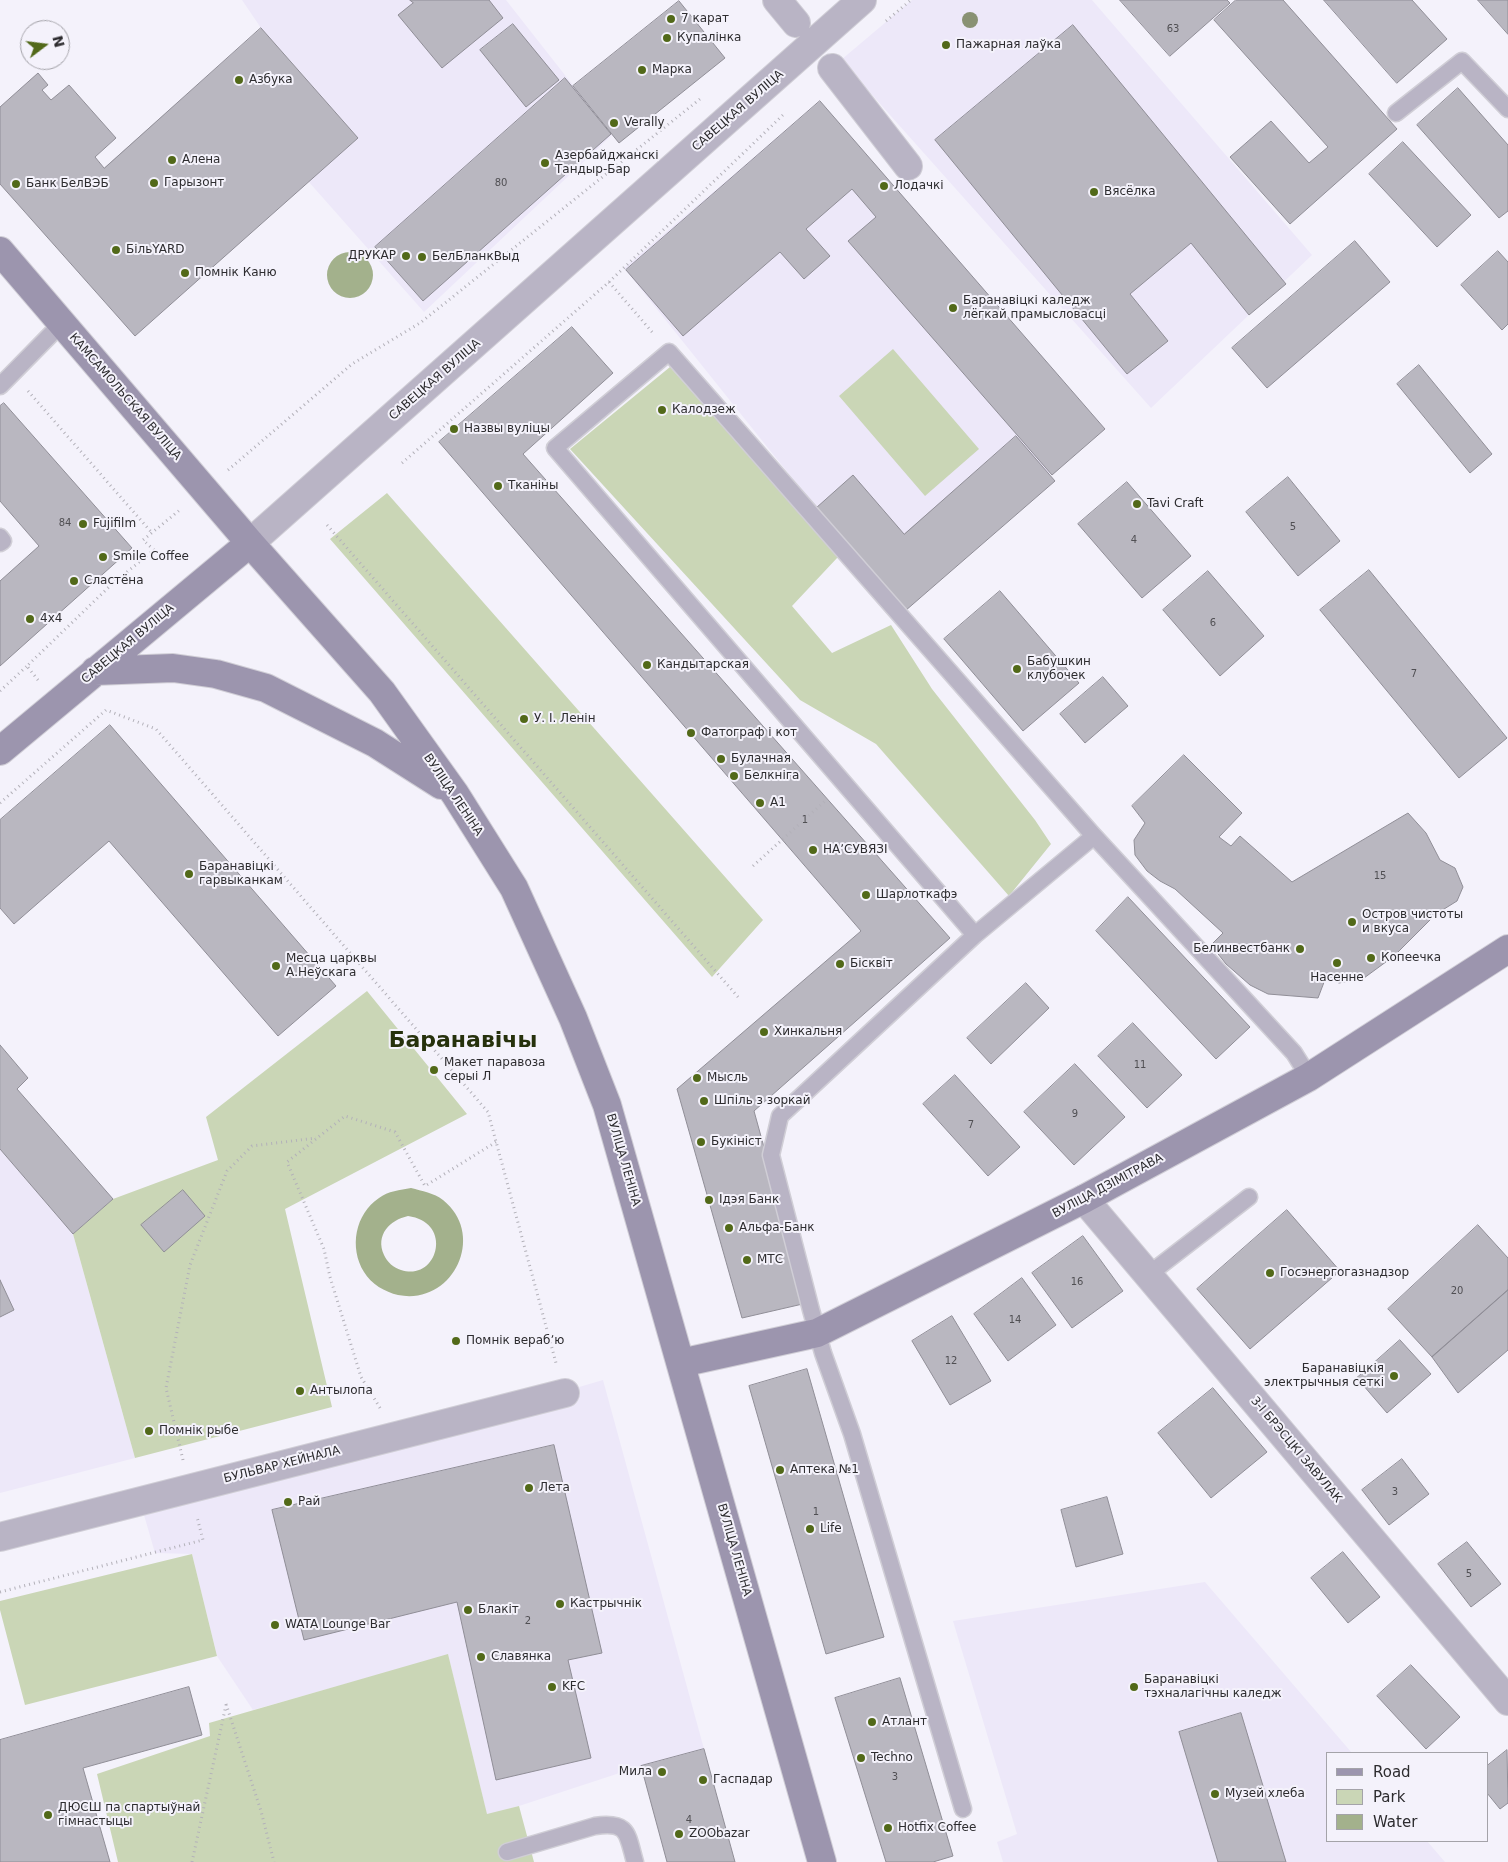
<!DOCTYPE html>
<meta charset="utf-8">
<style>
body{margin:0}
#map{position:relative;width:1508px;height:1862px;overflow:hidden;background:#f4f2fb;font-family:"DejaVu Sans",sans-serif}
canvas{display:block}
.legend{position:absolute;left:1326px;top:1752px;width:162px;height:90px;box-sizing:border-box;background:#f4f2fb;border:1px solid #a4a3a9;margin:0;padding:6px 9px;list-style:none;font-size:15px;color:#2d2c2f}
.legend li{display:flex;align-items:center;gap:10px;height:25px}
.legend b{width:25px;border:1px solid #a4a3a9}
.north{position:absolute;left:20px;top:20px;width:50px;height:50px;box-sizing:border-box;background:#f4f2fb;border:1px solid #a4a3a9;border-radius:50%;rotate:75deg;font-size:14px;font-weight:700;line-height:20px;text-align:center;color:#2d2c2f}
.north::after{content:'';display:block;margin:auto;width:18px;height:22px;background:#526919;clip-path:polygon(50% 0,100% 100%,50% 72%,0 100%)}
</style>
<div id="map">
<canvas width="1508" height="1862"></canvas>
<ul class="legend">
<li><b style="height:6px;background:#9c95ae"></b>Road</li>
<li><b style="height:14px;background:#cad6b6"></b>Park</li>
<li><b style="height:14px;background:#a3b18c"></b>Water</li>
</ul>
<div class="north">N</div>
</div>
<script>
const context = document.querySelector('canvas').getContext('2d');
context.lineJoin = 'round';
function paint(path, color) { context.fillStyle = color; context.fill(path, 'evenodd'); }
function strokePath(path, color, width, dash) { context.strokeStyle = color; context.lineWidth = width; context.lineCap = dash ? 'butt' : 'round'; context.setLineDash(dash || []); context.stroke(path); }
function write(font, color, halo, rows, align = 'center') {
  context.font = font + ' "DejaVu Sans",sans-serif'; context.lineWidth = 4; context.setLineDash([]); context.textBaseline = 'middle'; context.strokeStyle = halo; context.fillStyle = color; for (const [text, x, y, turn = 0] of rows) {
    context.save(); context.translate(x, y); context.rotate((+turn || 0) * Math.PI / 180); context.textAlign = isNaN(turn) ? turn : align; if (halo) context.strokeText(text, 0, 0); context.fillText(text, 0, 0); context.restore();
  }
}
paint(new Path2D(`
 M242 0H506L612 135 424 312 308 181 358 138 261 28Z
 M912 0H1092L1312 255 1151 408 841 60Z
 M820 101 1105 429 1049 474 905 611 816 508 624 268Z
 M0 1149 73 1234 135 1458 0 1493Z
 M603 1380 704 1749 641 1766 519 1806 487 1815 448 1655 253 1710 217 1656 192 1554 155 1553 144 1515Z
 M1205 1582 1352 1753H1327V1841H1427L1445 1862H1003L997 1842 1017 1834 953 1621Z`), '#ede8f9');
paint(new Path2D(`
 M893 349 979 449 925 496 839 396Z
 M670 367 838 557 792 606 832 653 891 625 932 689 1035 820 1051 844 1009 896 876 744 800 700 570 449Z
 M387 493 763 920 712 977 330 539Z
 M367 991 467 1114 285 1209 332 1407 135 1458 73 1234 113 1199 218 1160 206 1117Z
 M192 1554 217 1656 25 1705 0 1610V1601Z
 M448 1654 487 1814 519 1806 534 1862H118L97 1774 210 1736 209 1723Z`), '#cad6b6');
paint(new Path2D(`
 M327 275a23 23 0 1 1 46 0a23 23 0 1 1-46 0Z
 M411 1188C422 1191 434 1193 443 1200 487 1235 453 1306 398 1295 385 1292 371 1284 364 1272 349 1248 355 1214 379 1198 388 1191 400 1190 411 1188ZM408 1216C454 1222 438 1282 401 1270 394 1268 387 1262 384 1255 375 1235 390 1220 408 1216Z`), '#a3b18c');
const building = new Path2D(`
 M410 0H489L503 18 442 68 398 15 413 3Z
 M1120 0H1227L1230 3 1170 56Z
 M1236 0H1283L1397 129 1290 224 1230 157 1271 121 1309 163 1328 147 1214 20Z
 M1324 0H1412L1447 39 1397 83Z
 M1478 0H1508V34Z
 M679 1 725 58 619 143 573 86Z
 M513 24 559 80 526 107 480 50Z
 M1073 25 1286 284 1249 315 1191 243 1130 294 1168 341 1127 374 935 140Z
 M261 28 358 138 135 336 0 184V107L38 73 48 85 42 90 51 100 69 85 116 138 95 157 104 168Z
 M565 78 611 134 423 301 375 247Z
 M1458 88 1508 145V211L1499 218 1417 125Z
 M820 101 1105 429 1052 475 848 241 876 217 852 189 806 229 830 256 804 279 780 252 683 336 626 270Z
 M1403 142 1471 215 1437 247 1369 174Z
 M1355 241 1390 282 1267 388 1232 348Z
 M1498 251 1508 262V324L1502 330 1461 285Z
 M572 327 613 373 523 454 950 938 754 1111 807 1303 742 1318 677 1089 861 931 439 442Z
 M1419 365 1492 454 1470 473 1397 384Z
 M4 403 132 548 0 666V581L39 546 0 501V406Z
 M1016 436 1055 481 905 611 816 508 853 475 904 534Z
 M1288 477 1340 541 1298 576 1246 512Z
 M1127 482 1191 556 1142 598 1078 524Z
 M1369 570 1507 738 1459 778 1320 610Z
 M1208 571 1264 636 1220 676 1163 610Z
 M1000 591 1079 683 1023 731 944 639Z
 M1103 677 1128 706 1085 743 1060 714Z
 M110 725 336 986 278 1036 109 841 14 924 0 908V820Z
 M1184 755 1242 813 1219 837 1231 846 1240 836 1292 882 1408 813 1426 833 1440 860 1455 868 1463 887 1457 901 1436 914 1394 956 1364 978 1339 983 1326 977 1318 998 1268 994 1250 985 1226 964 1211 945 1223 933 1175 889 1160 881 1147 871 1135 855 1134 840 1145 823 1132 806Z
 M1128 897 1250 1027 1216 1059 1096 931Z
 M1026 983 1049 1008 991 1064 967 1038Z
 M1133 1023 1182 1075 1147 1108 1098 1056Z
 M0 1045 28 1078 17 1089 113 1199 73 1234 0 1149Z
 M1075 1064 1125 1117 1074 1165 1024 1112Z
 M955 1075 1020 1147 988 1176 923 1104Z
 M183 1190 205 1216 164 1252 141 1225Z
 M1287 1210 1340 1271 1250 1349 1197 1289Z
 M1478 1225 1508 1258V1290L1432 1357 1388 1309Z
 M1083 1236 1123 1291 1072 1328 1032 1273Z
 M1022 1278 1056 1325 1008 1361 974 1314Z
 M0 1280 14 1310 0 1317Z
 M1508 1290V1350L1458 1393 1432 1357Z
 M952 1316 991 1381 950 1405 912 1341Z
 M1400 1340 1431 1374 1387 1413 1357 1378Z
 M807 1369 884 1637 826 1654 749 1386Z
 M1213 1388 1267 1452 1211 1498 1158 1433Z
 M554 1445 602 1653 568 1660 591 1758 496 1780 457 1602 304 1640 272 1510Z
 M1402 1459 1429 1494 1389 1525 1362 1490Z
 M1107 1497 1123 1554 1076 1567 1061 1510Z
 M1467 1542 1501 1584 1471 1607 1438 1564Z
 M1343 1552 1380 1597 1348 1623 1311 1578Z
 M1411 1665 1460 1717 1426 1749 1377 1696Z
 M900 1678 953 1856 933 1862H886L835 1698Z
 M189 1687 202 1735 83 1768 110 1862H0V1740Z
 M1241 1713 1286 1862H1218L1179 1732Z
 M704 1749 735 1862H667L641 1766Z
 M1507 1750 1508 1803 1500 1809 1487 1793V1766Z`);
paint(building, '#b9b7c0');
strokePath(building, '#908e97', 1);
const lane = new Path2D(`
 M1396 113 1462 61 1508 109
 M0 386 62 323
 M0 537 3 541 0 543
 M975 935 555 448 669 352 1094 836 1294 1053 1309 1077
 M1148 1275 1249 1197
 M963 1809 852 1434 823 1353 811 1310 771 1155 780 1116 975 935 1094 836
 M507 1852 595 1826C629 1821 627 1834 635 1862`);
const street = new Path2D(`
 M777 0 796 23
 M832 68 908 166
 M250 543 862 0
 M1084 1199 1508 1701
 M0 1537 565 1393`);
const secondary = new Path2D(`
 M0 251 250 543 382 692 455 794 514 888 573 1018 607 1105 822 1862
 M95 671 173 668 216 674 266 688 375 743 441 785
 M0 751 250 543
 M681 1363 817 1333 1084 1199 1309 1077 1508 949`);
strokePath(lane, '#d0ced6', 19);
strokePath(street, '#d0ced6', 30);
strokePath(secondary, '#d0ced6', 30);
strokePath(new Path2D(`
 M886 21 911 0
 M609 282 653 333
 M28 391 152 533
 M402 463 609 282 784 114
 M228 470 352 364 420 323 700 99
 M327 525 738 997
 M38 680 27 666 111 585 154 550 143 540 181 509
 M0 691 27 666
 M0 803 106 710 156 729 488 1112 556 1363
 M753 866 825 801
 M380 1408 361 1377 330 1277 324 1249 287 1162 345 1116 395 1132 425 1186 496 1142
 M183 1460 166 1388 190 1265 227 1171 252 1146 316 1138
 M0 1592 203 1540 197 1517
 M226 1704 261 1811 274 1862
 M192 1862 226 1705`), '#b3b1b9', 3, [1, 4]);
strokePath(lane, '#b9b4c5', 16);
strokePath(street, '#b9b4c5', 28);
strokePath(secondary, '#9c95ae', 28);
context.fillStyle = '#899173';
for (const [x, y] of [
 [970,20]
]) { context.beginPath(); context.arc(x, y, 8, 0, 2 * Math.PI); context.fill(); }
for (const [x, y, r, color] of [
 [671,19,5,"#526919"],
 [667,38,5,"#526919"],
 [946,45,5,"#526919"],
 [642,70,5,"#526919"],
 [239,80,5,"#526919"],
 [614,123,5,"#526919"],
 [172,160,5,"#526919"],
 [545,163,5,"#526919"],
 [154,183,5,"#526919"],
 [16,184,5,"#526919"],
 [884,186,5,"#526919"],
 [1094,192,5,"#526919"],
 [116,250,5,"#526919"],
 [406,256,5,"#526919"],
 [422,257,5,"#526919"],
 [185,273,5,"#526919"],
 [953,308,5,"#526919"],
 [662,410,5,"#526919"],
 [454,429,5,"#526919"],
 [498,486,5,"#526919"],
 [1137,504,5,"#526919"],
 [83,524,5,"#526919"],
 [103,557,5,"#526919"],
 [74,581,5,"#526919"],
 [30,619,5,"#526919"],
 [647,665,5,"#526919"],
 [1017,669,5,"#526919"],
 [524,719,5,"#526919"],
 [691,733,5,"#526919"],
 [721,759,5,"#526919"],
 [734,776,5,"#526919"],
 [760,803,5,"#526919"],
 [813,850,5,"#526919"],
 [189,874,5,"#526919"],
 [866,895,5,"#526919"],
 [1352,922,5,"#526919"],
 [1300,949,5,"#526919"],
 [1371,958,5,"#526919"],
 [1337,963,5,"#526919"],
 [840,964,5,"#526919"],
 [276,966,5,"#526919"],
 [764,1032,5,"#526919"],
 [434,1070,5,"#526919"],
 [697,1078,5,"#526919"],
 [704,1101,5,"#526919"],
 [701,1142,5,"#526919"],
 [709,1200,5,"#526919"],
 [729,1228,5,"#526919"],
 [747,1260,5,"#526919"],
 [1270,1273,5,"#526919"],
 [456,1341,5,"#526919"],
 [1394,1376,5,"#526919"],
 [300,1391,5,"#526919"],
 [149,1431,5,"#526919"],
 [780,1470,5,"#526919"],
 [529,1488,5,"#526919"],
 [288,1502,5,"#526919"],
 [810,1529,5,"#526919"],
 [560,1604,5,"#526919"],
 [468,1610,5,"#526919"],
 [275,1625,5,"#526919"],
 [481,1657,5,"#526919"],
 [552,1687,5,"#526919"],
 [1134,1687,5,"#526919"],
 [872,1722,5,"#526919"],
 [861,1758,5,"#526919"],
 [662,1772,5,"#526919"],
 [703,1780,5,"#526919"],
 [1215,1794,5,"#526919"],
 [48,1815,5,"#526919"],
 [888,1828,5,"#526919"],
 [679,1834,5,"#526919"]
]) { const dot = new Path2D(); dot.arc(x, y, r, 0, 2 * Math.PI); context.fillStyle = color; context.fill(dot); strokePath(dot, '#f4f2fb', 2); }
write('10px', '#504f53', null, [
 ["63",1173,29],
 ["80",501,183],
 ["84",65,523],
 ["5",1293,527],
 ["4",1134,540],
 ["6",1213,623],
 ["7",1414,674],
 ["1",805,820],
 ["15",1380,876],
 ["11",1140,1065],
 ["9",1075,1114],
 ["7",971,1125],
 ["16",1077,1282],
 ["20",1457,1291],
 ["14",1015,1320],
 ["12",951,1361],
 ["3",1395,1492],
 ["1",816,1512],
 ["5",1469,1574],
 ["2",528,1621],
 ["3",895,1777],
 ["4",689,1820]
]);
write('12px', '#2d2c2f', '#f4f2fb', [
 ["7 карат",681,19],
 ["Купалінка",677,38],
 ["Пажарная лаўка",956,45],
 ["Марка",652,70],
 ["Азбука",249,80],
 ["Verally",624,123],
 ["Азербайджанскі",555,156],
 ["Тандыр-Бар",555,170],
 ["Алена",182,160],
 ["Гарызонт",164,183],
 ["Банк БелВЭБ",26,184],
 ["Лодачкі",894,186],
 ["Вясёлка",1104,192],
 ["БільYARD",126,250],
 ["ДРУКАР",396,256,"right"],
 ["БелБланкВыд",432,257],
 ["Помнік Каню",195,273],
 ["Баранавіцкі каледж",963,301],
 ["лёгкай прамысловасці",963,315],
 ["Калодзеж",672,410],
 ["Назвы вуліцы",464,429],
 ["Тканіны",508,486],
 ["Tavi Craft",1147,504],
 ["Fujifilm",93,524],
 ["Smile Coffee",113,557],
 ["Сластёна",84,581],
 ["4x4",40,619],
 ["Бабушкин",1027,662],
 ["клубочек",1027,676],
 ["Кандытарская",657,665],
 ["У. І. Ленін",534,719],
 ["Фатограф і кот",701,733],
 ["Булачная",731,759],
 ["Белкніга",744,776],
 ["A1",770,803],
 ["НАʼСУВЯЗІ",823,850],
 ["Баранавіцкі",199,867],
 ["гарвыканкам",199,881],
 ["Шарлоткафэ",876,895],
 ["Остров чистоты",1362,915],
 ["и вкуса",1362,929],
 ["Белинвестбанк",1290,949,"right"],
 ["Копеечка",1381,958],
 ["Месца царквы",286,959],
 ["А.Неўскага",286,973],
 ["Бісквіт",850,964],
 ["Насенне",1337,978,"center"],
 ["Хинкальня",774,1032],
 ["Макет паравоза",444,1063],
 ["серыі Л",444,1077],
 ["Мысль",707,1078],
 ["Шпіль з зоркай",714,1101],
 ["Букініст",711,1142],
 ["Ідэя Банк",719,1200],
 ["Альфа-Банк",739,1228],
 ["МТС",757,1260],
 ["Госэнергогазнадзор",1280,1273],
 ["Помнік верабʼю",466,1341],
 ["Баранавіцкія",1384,1369,"right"],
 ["электрычныя сеткі",1384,1383,"right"],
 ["Антылопа",310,1391],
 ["Помнік рыбе",159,1431],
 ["Аптека №1",790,1470],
 ["Лета",539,1488],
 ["Рай",298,1502],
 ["Life",820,1529],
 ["Кастрычнік",570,1604],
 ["Блакіт",478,1610],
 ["WATA Lounge Bar",285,1625],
 ["Славянка",491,1657],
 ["Баранавіцкі",1144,1680],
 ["тэхналагічны каледж",1144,1694],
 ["KFC",562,1687],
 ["Атлант",882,1722],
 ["Techno",871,1758],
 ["Мила",652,1772,"right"],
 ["Гаспадар",713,1780],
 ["Музей хлеба",1225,1794],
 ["ДЮСШ па спартыўнай",58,1808],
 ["гімнастыцы",58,1822],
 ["Hotfix Coffee",898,1828],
 ["ZOObazar",689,1834]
], 'left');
write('12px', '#2d2c2f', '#f4f2fb', [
 ["САВЕЦКАЯ ВУЛІЦА",738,111,-41],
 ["САВЕЦКАЯ ВУЛІЦА",435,380,-41],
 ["КАМСАМОЛЬСКАЯ ВУЛІЦА",125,397,49],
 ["САВЕЦКАЯ ВУЛІЦА",128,644,-40],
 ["ВУЛІЦА ЛЕНІНА",453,795,56],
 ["ВУЛІЦА ЛЕНІНА",623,1160,74],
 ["ВУЛІЦА ДЗІМІТРАВА",1108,1186,-28],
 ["3-І БРЭСЦКІ ЗАВУЛАК",1296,1450,50],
 ["БУЛЬВАР ХЕЙНАЛА",282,1465,-14],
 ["ВУЛІЦА ЛЕНІНА",734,1550,74]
]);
write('bold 22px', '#26310c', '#f4f2fb', [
 ["Баранавічы",463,1041]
]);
</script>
